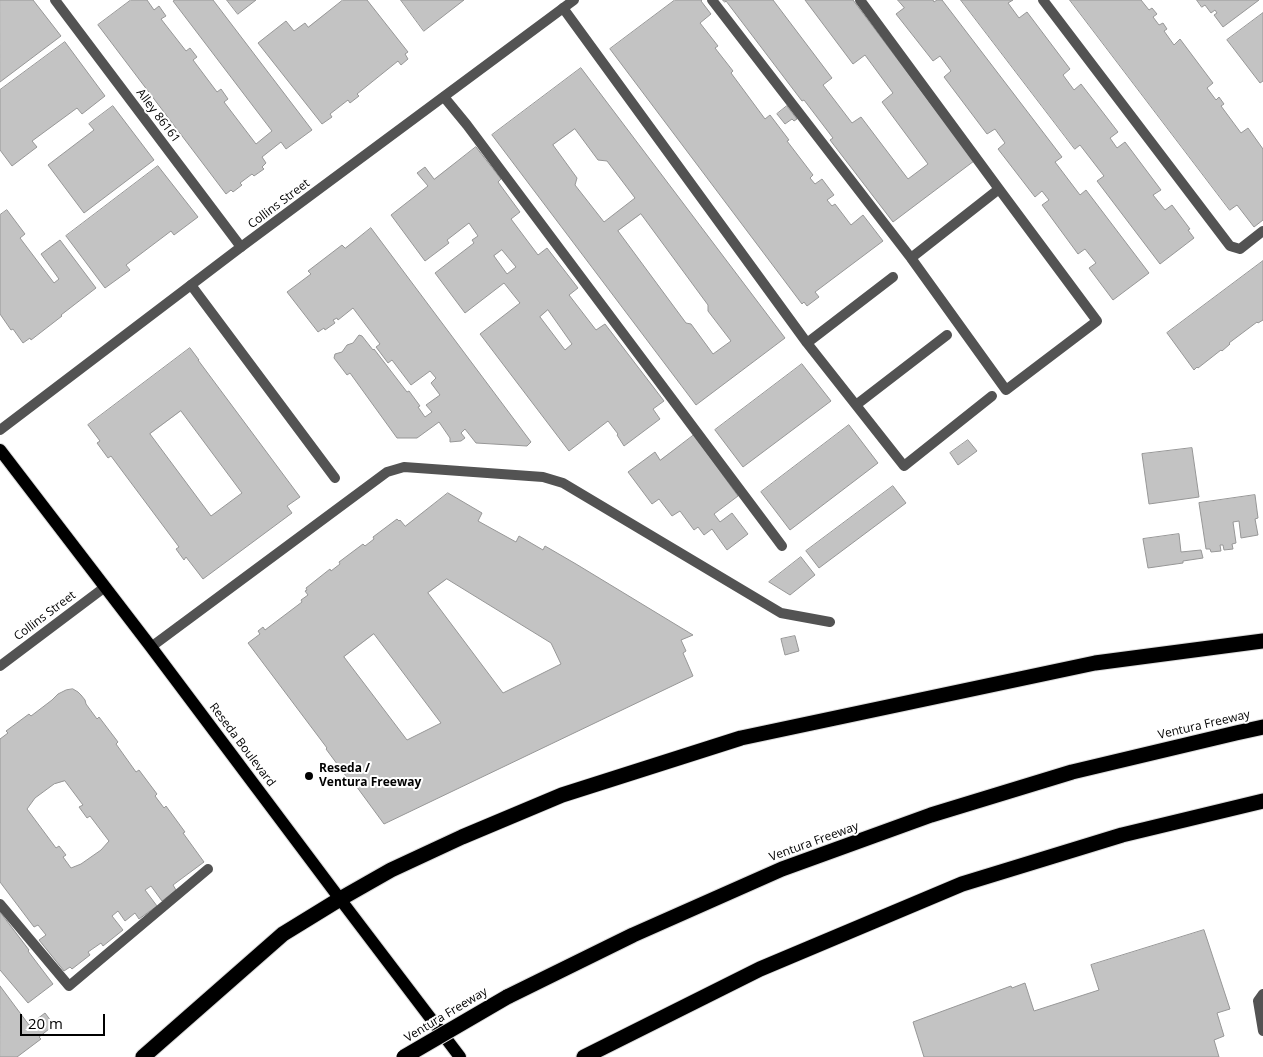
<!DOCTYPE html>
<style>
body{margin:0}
#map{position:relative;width:1263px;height:1057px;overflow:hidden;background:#fff;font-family:"Open Sans",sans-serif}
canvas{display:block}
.scale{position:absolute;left:20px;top:1014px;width:85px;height:22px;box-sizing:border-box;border:2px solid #000;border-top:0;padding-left:6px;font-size:15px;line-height:18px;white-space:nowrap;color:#000;-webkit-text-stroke:4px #fff;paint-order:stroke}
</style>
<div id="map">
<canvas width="1263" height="1057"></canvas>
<div class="scale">20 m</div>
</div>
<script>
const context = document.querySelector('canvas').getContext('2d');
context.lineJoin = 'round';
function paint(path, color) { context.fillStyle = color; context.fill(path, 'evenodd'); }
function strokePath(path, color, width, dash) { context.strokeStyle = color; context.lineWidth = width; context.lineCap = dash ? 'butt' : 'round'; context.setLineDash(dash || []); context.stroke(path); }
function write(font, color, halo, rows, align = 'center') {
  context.font = font + ' "Open Sans",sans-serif'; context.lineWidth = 4; context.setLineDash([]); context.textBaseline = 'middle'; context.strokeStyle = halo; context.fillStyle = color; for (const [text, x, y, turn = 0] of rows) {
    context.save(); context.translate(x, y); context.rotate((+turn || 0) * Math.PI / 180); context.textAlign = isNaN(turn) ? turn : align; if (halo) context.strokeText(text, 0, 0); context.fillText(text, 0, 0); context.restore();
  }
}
const building = new Path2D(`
 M0 0H33L61 36 0 82Z
 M131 0H147L154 10 159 6 166 16 161 19 186 51 190 48 197 57 193 60 217 92 221 89 228 99 224 102 256 144 272 131 173 1 175 0H213L312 130 286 149 281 142 262 157 266 163 262 167 264 169 254 176 252 174 240 183 242 185 233 192 231 190 226 194 98 25Z
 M227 0H256L238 14Z
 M343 0H367L408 52 405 54 408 59 401 65 398 61 357 94 359 96 350 103 348 100 330 114 332 117 322 124 258 43 286 21 294 31 305 23 308 27Z
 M401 0H464L424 31Z
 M675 0H702L701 1 711 14 700 23 718 46 715 48 733 71 731 73 765 119 770 115 789 140 787 141 813 175 810 178 815 184 822 179 834 195 827 200 832 206 835 204 851 225 863 215 883 241 815 292 819 297 807 306 804 302 802 304 610 49Z
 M723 0H773L832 78 823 85 852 123 861 117 908 179 928 164 882 102 893 93 865 55 853 64 805 0H853L974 161 893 222 830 140 833 138 804 100 802 101 726 1 725 2Z
 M898 0H933L934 2 937 0H942L1062 157 1055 162 1080 195 1086 190 1149 273 1113 300 1089 268 1096 263 1085 249 1078 254 1042 205 1049 200 1042 191 1035 197 998 149 1005 143 995 129 987 134 944 77 951 71 940 56 933 61 896 14 904 8Z
 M961 0H1013L1008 3 1019 18 1027 12 1070 69 1063 75 1074 90 1081 84 1118 132 1110 138 1117 148 1125 142 1161 190 1153 195 1165 210 1172 205 1190 229 1188 230 1194 238 1160 264 1097 181 1104 176 1080 145 1075 149Z
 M1070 0H1141L1149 10 1152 8 1157 14 1153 17 1159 25 1163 23 1167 29 1164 31 1174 45 1180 39 1213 83 1207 88 1216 100 1219 97 1224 104 1221 106 1241 133 1248 128 1263 149V220L1254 227 1237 205 1230 210Z
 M1197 0H1259L1223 27 1214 15 1217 13 1215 10 1211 13 1205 5 1202 7Z
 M1263 13V81L1260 83 1227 40Z
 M65 42 105 96 82 114 77 108 32 141 37 147 12 166 0 150V90Z
 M581 68 785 338 696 405 492 135ZM575 129 598 160 607 161 635 198 604 222 575 185 577 178 553 145ZM641 214 708 305V311L731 341 713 354 691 324 686 323 618 231Z
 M113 106 154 160 84 213 48 165 94 130 89 124Z
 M787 106 797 119 794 121 792 119 785 124 777 114Z
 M476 147 501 179 498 182 520 212 511 219 538 255 547 248 578 288 569 295 596 330 605 324 664 401 653 409 660 419 624 446 617 435 618 434 608 421 569 451 480 334 520 303 504 283 465 313 435 273 474 243 472 240 478 236 469 223 447 240 449 243 425 261 391 215 428 186 417 173 425 167 434 179ZM502 250 516 267 507 274 494 256ZM548 310 572 344 565 350 540 317Z
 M158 166 198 217 174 235 171 231 126 265 130 270 105 288 66 236Z
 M7 210 25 234 20 238 54 283 59 279 41 254 60 240 96 288 61 315 62 316 31 340 30 338 23 343 13 329 11 330 0 314V215Z
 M371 228 531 442 527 446 476 443 465 429 461 433 465 438 461 441 450 442V438L439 422 417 438H397L350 373 347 375 334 358 335 354 342 352 347 345 353 343 359 335 362 336 373 350 374 349 407 392 409 391 420 406 418 407 425 417 432 412 426 405 440 395 431 383 436 378 430 371 411 385 392 360 388 363 376 347 380 344 353 308 338 320 337 318 333 320 335 323 325 330 324 328 318 332 287 292 311 274 308 271 342 245 345 248Z
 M1263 261V320L1258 323 1257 322 1229 343 1230 344 1222 351 1221 350 1198 368 1197 367 1194 370 1167 333Z
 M190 348 199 360H198L300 497 287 506 292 513 203 579 186 557 184 560 176 549 179 547 111 456 108 458 97 443 100 441 88 425ZM181 411 242 493 211 516 150 434Z
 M802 364 831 401 743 467 715 430Z
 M849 425 878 463 790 530 761 492Z
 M694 435 738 496 714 514 720 522 732 513 748 534 727 550 712 529 704 535 698 527 694 530 680 511 672 516 659 499 652 504 628 472 655 452 660 460Z
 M968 440 977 451 958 465 950 453Z
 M1192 448 1199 497 1149 504 1142 454Z
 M893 486 906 503 819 568 806 551Z
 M448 493 482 513 478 521 516 542 519 536 543 550 545 546 576 564 693 635 681 640 686 651 683 653 693 676 384 824 351 779 349 780 326 749 327 748 248 643 260 634 258 631 263 627 265 630 302 602 301 600 308 595 305 591 307 590 306 588 330 569 331 571 340 564 339 562 363 544 365 546 374 539 373 537 397 519 399 521 400 520 405 526ZM447 579 551 643 561 664 503 693 428 593ZM374 634 441 723 407 740 344 657Z
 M1255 495 1258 518 1255 519 1258 535 1241 538 1239 521 1233 522 1236 543 1232 544 1233 549 1224 550 1223 545H1220L1221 551 1211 552 1210 549H1206L1199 503Z
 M1179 534 1181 552 1201 550 1203 558 1183 561V563L1148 568 1143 539Z
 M801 557 815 575 790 595 769 582Z
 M795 636 799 651 785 655 781 639Z
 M73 689 78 692 81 695 85 700 86 704 97 719 99 717 118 742 116 744 136 772 139 770 157 794 155 796 164 808 166 806 185 832 183 833 204 862 173 885 176 890 162 901 151 886 145 890 157 906 139 919 135 913 125 921 118 911 112 916 123 930 103 946 101 943 88 952 90 955 72 969 70 967 64 971 39 940 46 935 38 925 34 927 0 882V739L8 733 6 731 29 714 31 716 52 700 58 694 66 690ZM65 781 83 805 79 807 87 818 90 816 109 841 101 850 81 864 71 868 63 857 66 855 59 846 56 848 27 809 35 798 54 784Z
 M0 912 29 950 28 951 53 984 28 1003 0 970Z
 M1204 930 1230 1009 1217 1013 1224 1036 1214 1040 1219 1057H924L913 1022 1011 986 1012 988 1025 983 1034 1011 1099 990 1091 965Z
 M0 986 29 1025 45 1013 54 1025 39 1037 41 1039 17 1057H0Z`);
paint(building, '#c3c3c3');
strokePath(building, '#979797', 1);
const primary = new Path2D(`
 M0 450 151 647 340 899 460 1057`);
const motorway = new Path2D(`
 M507 997 633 935 782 869 931 815 1072 772 1236 733 1263 727
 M143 1057 283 934 340 899 391 870 462 837 562 795 741 738 1095 663 1263 641
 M584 1057 760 969 962 884 1122 835 1263 801`);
strokePath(primary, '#dbdbdb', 14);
strokePath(motorway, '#dbdbdb', 17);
strokePath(new Path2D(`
 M55 0 241 247
 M712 0 911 258 1006 390 1097 321 999 189
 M860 0 999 189 911 258
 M1043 0 1230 246 1240 249 1263 231
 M563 8 807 343 893 277
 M444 97 467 125 782 546
 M191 285 335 478
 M807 343 904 466 992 396
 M856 405 947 335
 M151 647 387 472 404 467 543 477 563 483 781 613 830 622
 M0 904 69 986 208 869
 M1263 994 1258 1001 1263 1031`), '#535353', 10);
strokePath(new Path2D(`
 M0 430 241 247 574 0
 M0 666 105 587`), '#535353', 10);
strokePath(primary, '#000', 12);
strokePath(motorway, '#000', 15);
const motorwayBridge = new Path2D(`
 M404 1057 507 997`);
strokePath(motorwayBridge, '#dbdbdb', 17, []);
strokePath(motorwayBridge, '#000', 15);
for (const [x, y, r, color] of [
 [309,776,5,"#000"]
]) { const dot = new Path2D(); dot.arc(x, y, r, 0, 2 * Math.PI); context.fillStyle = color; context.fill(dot); strokePath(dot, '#fff', 2); }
write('12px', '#000', '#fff', [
 ["Alley 86161",158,116,53],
 ["Collins Street",279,204,-37],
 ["Collins Street",45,616,-37],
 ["Ventura Freeway",1204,725,-13],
 ["Reseda Boulevard",242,745,53],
 ["Ventura Freeway",814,842,-20],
 ["Ventura Freeway",446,1015,-31]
]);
write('bold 12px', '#000', '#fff', [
 ["Reseda /",319,769],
 ["Ventura Freeway",319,783]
], 'left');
</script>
